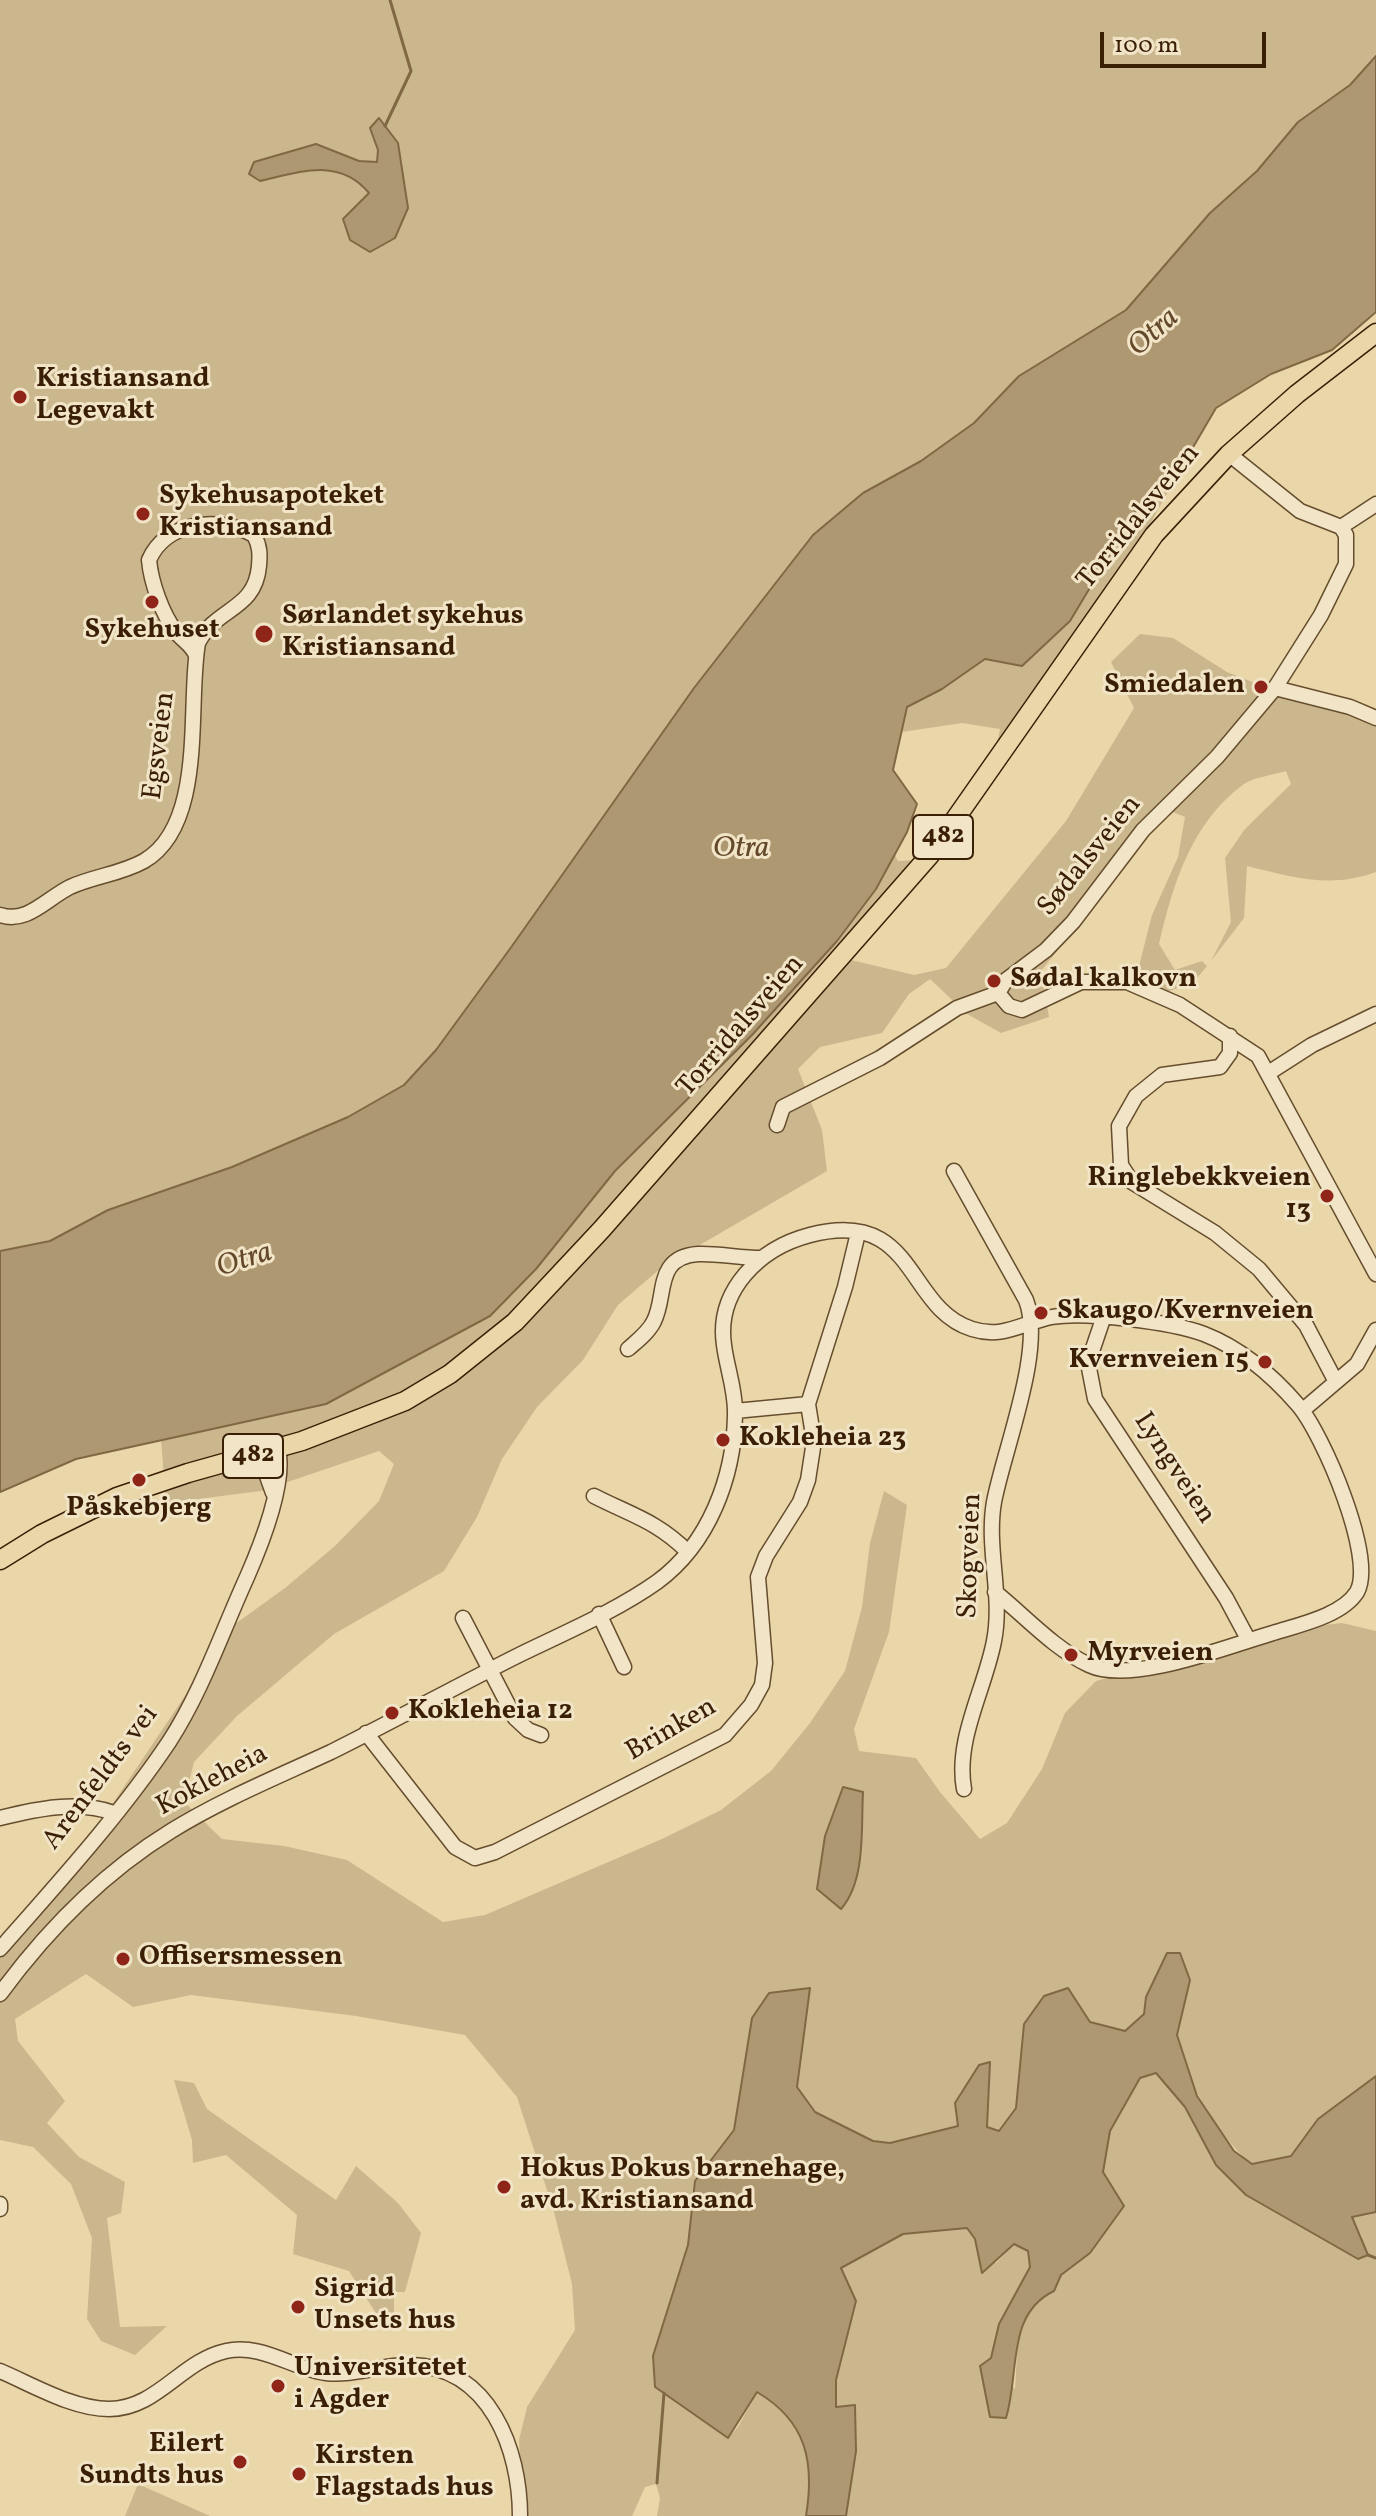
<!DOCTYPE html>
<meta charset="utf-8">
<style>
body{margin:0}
#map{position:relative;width:1376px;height:2516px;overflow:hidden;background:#e9d6a9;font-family:Vollkorn,serif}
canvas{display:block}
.scale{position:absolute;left:1100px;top:32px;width:166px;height:36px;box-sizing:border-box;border:4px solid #3a1f04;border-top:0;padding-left:10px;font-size:24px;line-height:28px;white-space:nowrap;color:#3a1f04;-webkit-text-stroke:6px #f1e4c7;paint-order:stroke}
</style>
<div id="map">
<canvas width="1376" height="2516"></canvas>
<div class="scale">100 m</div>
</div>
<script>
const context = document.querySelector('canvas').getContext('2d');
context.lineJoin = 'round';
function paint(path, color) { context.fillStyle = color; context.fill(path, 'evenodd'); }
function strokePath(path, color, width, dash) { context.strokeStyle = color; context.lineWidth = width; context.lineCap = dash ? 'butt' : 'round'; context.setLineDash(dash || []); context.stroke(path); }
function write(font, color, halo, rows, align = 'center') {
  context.font = font + ' Vollkorn,serif'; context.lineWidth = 6; context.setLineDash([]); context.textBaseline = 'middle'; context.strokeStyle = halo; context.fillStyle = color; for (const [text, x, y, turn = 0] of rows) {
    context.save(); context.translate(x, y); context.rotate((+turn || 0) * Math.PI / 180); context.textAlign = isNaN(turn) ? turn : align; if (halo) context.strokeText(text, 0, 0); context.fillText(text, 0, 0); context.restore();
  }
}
paint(new Path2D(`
 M0 0H1376V125L461 1106 0 1343Z
 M1185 461 1114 589 955 824 856 944 851 960 914 975 946 968 1066 821 1134 708 1111 662 1140 634 1173 638 1227 672 1288 696 1334 705 1376 720V872C1330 889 1293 877 1247 866L1244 918 1211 961 1231 922 1225 858 1245 829 1291 784 1286 771C1273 775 1255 777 1244 784 1191 823 1173 884 1159 944L1175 970 1202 961 1207 966 1193 983 1166 992 1138 970 1152 915 1178 857 1185 817 1168 810C1121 861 1085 918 1041 971L1049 1017 1001 1033 967 1014 930 979 909 994 882 1033 820 1047 798 1069 822 1130 827 1171 662 1267 618 1305 583 1360 537 1407 502 1459 477 1517 444 1571 334 1634 237 1716 194 1762 184 1802 222 1839 284 1846 347 1860 443 1922 485 1915 662 1839 721 1810 771 1771 810 1723 845 1671 862 1607 870 1543 884 1491 907 1505 889 1632 854 1729 859 1751 916 1758 940 1792 980 1839 1007 1823 1042 1769 1065 1713 1096 1681 1281 1630 1342 1623 1376 1631V2076L1318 2119 1291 2156 1252 2164C1225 2145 1173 2065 1178 2032 1182 1995 1194 1992 1180 1953H1167L1146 1997 1144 2014 1125 2031 1090 2022 1068 1988 1044 1996 1024 2024 1016 2108 999 2131 987 2128 990 2063 979 2066 955 2103 958 2126 890 2143 873 2141 815 2112 797 2087 810 1988 769 1993 752 2018 734 2130 695 2181 688 2245 653 2356 655 2387 728 2438 738 2427 757 2392C806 2424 815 2459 806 2516H657L660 2498 656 2484 645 2487 632 2516H523L519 2440 527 2407 575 2330 572 2284 554 2212 517 2097 465 2035 356 2016 191 1995 133 2007 86 1974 15 2019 18 2041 65 2101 47 2123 79 2157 125 2182 121 2213 107 2218 120 2327 167 2326 135 2355 101 2341 87 2319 92 2238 71 2184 33 2147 0 2140V1951L87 1842 231 1627 285 1588 335 1546 379 1501 394 1464 379 1451 261 1491 166 1503 161 1439 326 1404 490 1316 536 1269 615 1171 752 1035 837 941 895 855 898 861 921 860 967 804 993 766 1000 729 962 723 902 732 907 707 942 689 985 659 1022 666 1070 621 1136 511ZM842 1788 863 1792C861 1828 866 1882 840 1909L817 1889 825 1836Z
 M1156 2072 1185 2107 1216 2165 1246 2195 1359 2259 1362 2237 1352 2217 1376 2212V2516H846L856 2451 855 2405 836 2407V2380L856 2301 841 2268 903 2234 967 2228 996 2263 1014 2244 1028 2251 1030 2267 999 2324 991 2358 1015 2389C1018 2350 1014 2310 1054 2291L1061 2275 1090 2253 1124 2206 1103 2172 1110 2131 1140 2078Z
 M174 2080 194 2083 207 2109 336 2200 356 2166 398 2203 421 2233 405 2292H394V2320L379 2318 349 2271 293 2254 297 2215 226 2155 193 2163 192 2140Z
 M138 2484 210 2516H125Z`), '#cbb78d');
const water = new Path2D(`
 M1376 56V312L1332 350 1271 374 1216 408 1185 461 1136 511 1070 621 1022 666 985 659 942 689 907 707 893 770 917 804 907 832 876 889 837 941 752 1035 615 1171 536 1269 490 1316 326 1404 76 1459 0 1492V1251L50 1241 108 1210 232 1167 348 1117 404 1085 436 1050 512 946 694 688 813 535 863 493 921 461 974 423 1019 376 1126 310 1210 213 1257 171 1298 122 1350 85Z
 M379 118 398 143 408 208 395 238 370 252 350 240 343 219 369 193C339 157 300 172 260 181L249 174 254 162 316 144 359 161 377 162 378 150 370 128Z
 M843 1787 863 1792C861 1828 866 1881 841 1909L817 1889 825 1836Z
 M1167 1953H1180L1190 1980 1177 2035 1197 2096 1234 2151 1252 2164 1291 2156 1318 2119 1376 2076V2212L1352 2217 1368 2255 1358 2259 1246 2195 1216 2165 1185 2107 1156 2073 1140 2078 1110 2131 1103 2172 1124 2206 1090 2253 1061 2275 1054 2291C1006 2314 1020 2372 1006 2418L990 2417 980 2366 991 2358 999 2324 1030 2267 1028 2251 1014 2244 982 2273 975 2239 967 2228 903 2234 841 2268 856 2301 836 2380V2407L855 2405 856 2451 846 2516H806C815 2461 806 2421 757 2392L728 2438 655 2387 653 2356 688 2245 695 2181 734 2130 752 2018 769 1993 810 1988 797 2087 815 2112 873 2141 890 2143 958 2126 955 2103 979 2065 990 2062 987 2127 999 2131 1016 2108 1024 2024 1044 1996 1068 1988 1090 2022 1125 2031 1144 2014 1146 1997Z`);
paint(water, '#ae9871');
strokePath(water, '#806845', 2);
strokePath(new Path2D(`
 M385 126 411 71 390 0
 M1368 2255 1376 2258
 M657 2483 664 2393`), '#806845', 3);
const minor = new Path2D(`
 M1341 527 1376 504
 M1275 688 1350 707 1376 718
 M0 915C27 924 46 899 70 887 94 876 121 874 144 861 207 824 187 704 198 643 216 607 255 611 259 566 260 554 260 546 254 535 219 516 166 521 149 560 151 582 162 614 176 632 183 641 191 644 196 655
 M998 993 1009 1006 1022 1010 1081 982H1127L1180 1005 1258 1056 1376 1274
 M1230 1036V1053L1220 1067 1162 1075 1136 1096 1119 1126 1121 1165 1132 1182 1215 1233 1259 1269 1306 1325 1336 1382
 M1270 1072 1312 1045 1376 1014
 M777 1125 783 1107 880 1058 957 1008 998 993 1006 980 1046 950 1073 922 1143 830 1217 757 1275 688 1321 615 1346 564V535L1341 527 1300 511 1229 454
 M954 1171 1026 1300C1045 1349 1004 1449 994 1502 986 1548 1003 1596 994 1641 985 1689 955 1739 964 1789
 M1103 1319 1088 1363 1095 1399 1226 1598 1248 1639
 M628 1349C637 1341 649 1332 654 1321 667 1296 654 1257 698 1254 716 1253 740 1258 761 1258
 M1303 1410 1357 1364 1376 1330
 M735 1411 808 1404
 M259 1454 273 1493
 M594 1496C631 1515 657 1521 688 1552
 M599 1614 624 1667
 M463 1618 515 1718 528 1730 541 1735
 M366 1733 455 1847 475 1858 495 1852 725 1735 751 1705 762 1685 765 1663 758 1577 766 1556 800 1502 808 1480 814 1441 808 1404 845 1287 858 1233
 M0 1818C36 1809 78 1800 114 1813
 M0 1949C58 1883 120 1815 169 1742 202 1691 222 1632 247 1577 261 1545 286 1482 278 1449
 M0 1994C47 1930 103 1873 171 1831 221 1800 277 1777 331 1752 395 1720 457 1686 521 1654 566 1632 616 1611 657 1582 709 1544 734 1477 735 1415 736 1391 727 1369 724 1345 716 1290 760 1248 810 1235 917 1207 905 1308 972 1329 1003 1339 1022 1323 1052 1317 1084 1311 1172 1322 1204 1334 1240 1348 1273 1376 1298 1405 1323 1434 1376 1558 1357 1592 1342 1616 1298 1625 1273 1633 1228 1646 1131 1685 1089 1665 1053 1648 1025 1616 995 1592
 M0 2204V2209
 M0 2371C33 2385 73 2409 109 2409 157 2409 181 2361 226 2351 262 2343 293 2369 326 2373 355 2376 383 2364 411 2365 490 2367 520 2450 520 2516`);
const major = new Path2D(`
 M0 1560 42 1534 117 1497 188 1473 302 1441 405 1401 450 1374 515 1322 602 1229 930 855 1154 535 1229 454 1297 394 1376 333`);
strokePath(minor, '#664d2d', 17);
strokePath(major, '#3a1f04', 21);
strokePath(minor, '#f1e4c7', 14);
strokePath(major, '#e9d6a9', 18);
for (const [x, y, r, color] of [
 [20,397,8,"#8f2418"],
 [143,514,8,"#8f2418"],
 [152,602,8,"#8f2418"],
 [264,634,10,"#8f2418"],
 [1261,687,8,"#8f2418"],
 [994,981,8,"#8f2418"],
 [1327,1196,8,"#8f2418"],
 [1041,1313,8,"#8f2418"],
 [1265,1362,8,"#8f2418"],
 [723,1440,8,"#8f2418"],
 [139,1480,8,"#8f2418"],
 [1071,1655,8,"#8f2418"],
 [392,1713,8,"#8f2418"],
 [123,1959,8,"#8f2418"],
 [504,2187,8,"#8f2418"],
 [298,2307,8,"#8f2418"],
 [278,2386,8,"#8f2418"],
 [240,2462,8,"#8f2418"],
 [299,2474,8,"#8f2418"]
]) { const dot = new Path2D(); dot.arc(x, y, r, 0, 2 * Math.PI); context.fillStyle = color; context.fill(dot); strokePath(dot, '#f1e4c7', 3); }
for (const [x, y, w] of [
 [943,837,60],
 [253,1456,60]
]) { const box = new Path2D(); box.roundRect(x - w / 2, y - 22, w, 44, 6); context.fillStyle = '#f1e4c7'; context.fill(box); strokePath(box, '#3a1f04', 2); }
write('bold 26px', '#3a1f04', null, [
 ["482",943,837],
 ["482",253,1456]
]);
write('bold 28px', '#3a1f04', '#f1e4c7', [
 ["Kristiansand",36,381],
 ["Legevakt",36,413],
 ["Sykehusapoteket",159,498],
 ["Kristiansand",159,530],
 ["Sørlandet sykehus",282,618],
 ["Kristiansand",282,650],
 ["Sykehuset",152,632,"center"],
 ["Smiedalen",1245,687,"right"],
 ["Sødal kalkovn",1010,981],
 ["Ringlebekkveien",1311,1180,"right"],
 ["13",1311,1212,"right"],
 ["Skaugo/Kvernveien",1057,1313],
 ["Kvernveien 15",1249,1362,"right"],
 ["Kokleheia 23",739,1440],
 ["Påskebjerg",139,1510,"center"],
 ["Myrveien",1087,1655],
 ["Kokleheia 12",408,1713],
 ["Offisersmessen",139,1959],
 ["Hokus Pokus barnehage,",520,2171],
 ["avd. Kristiansand",520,2203],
 ["Sigrid",314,2291],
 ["Unsets hus",314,2323],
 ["Universitetet",294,2370],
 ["i Agder",294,2402],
 ["Eilert",224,2446,"right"],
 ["Sundts hus",224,2478,"right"],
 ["Kirsten",315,2458],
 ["Flagstads hus",315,2490]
], 'left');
write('28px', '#3a1f04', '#f1e4c7', [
 ["Torridalsveien",1140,518,-51],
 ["Egsveien",161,746,-83],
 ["Sødalsveien",1091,857,-51],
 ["Torridalsveien",742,1027,-49],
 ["Lyngveien",1173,1469,57],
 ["Skogveien",972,1556,-88],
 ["Brinken",672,1731,-30],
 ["Arenfeldts vei",102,1779,-53],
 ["Kokleheia",213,1782,-28]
]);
write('italic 30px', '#63492a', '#f1e4c7', [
 ["Otra",1155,334,-42],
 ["Otra",741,850],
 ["Otra",245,1262,-18]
]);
</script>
